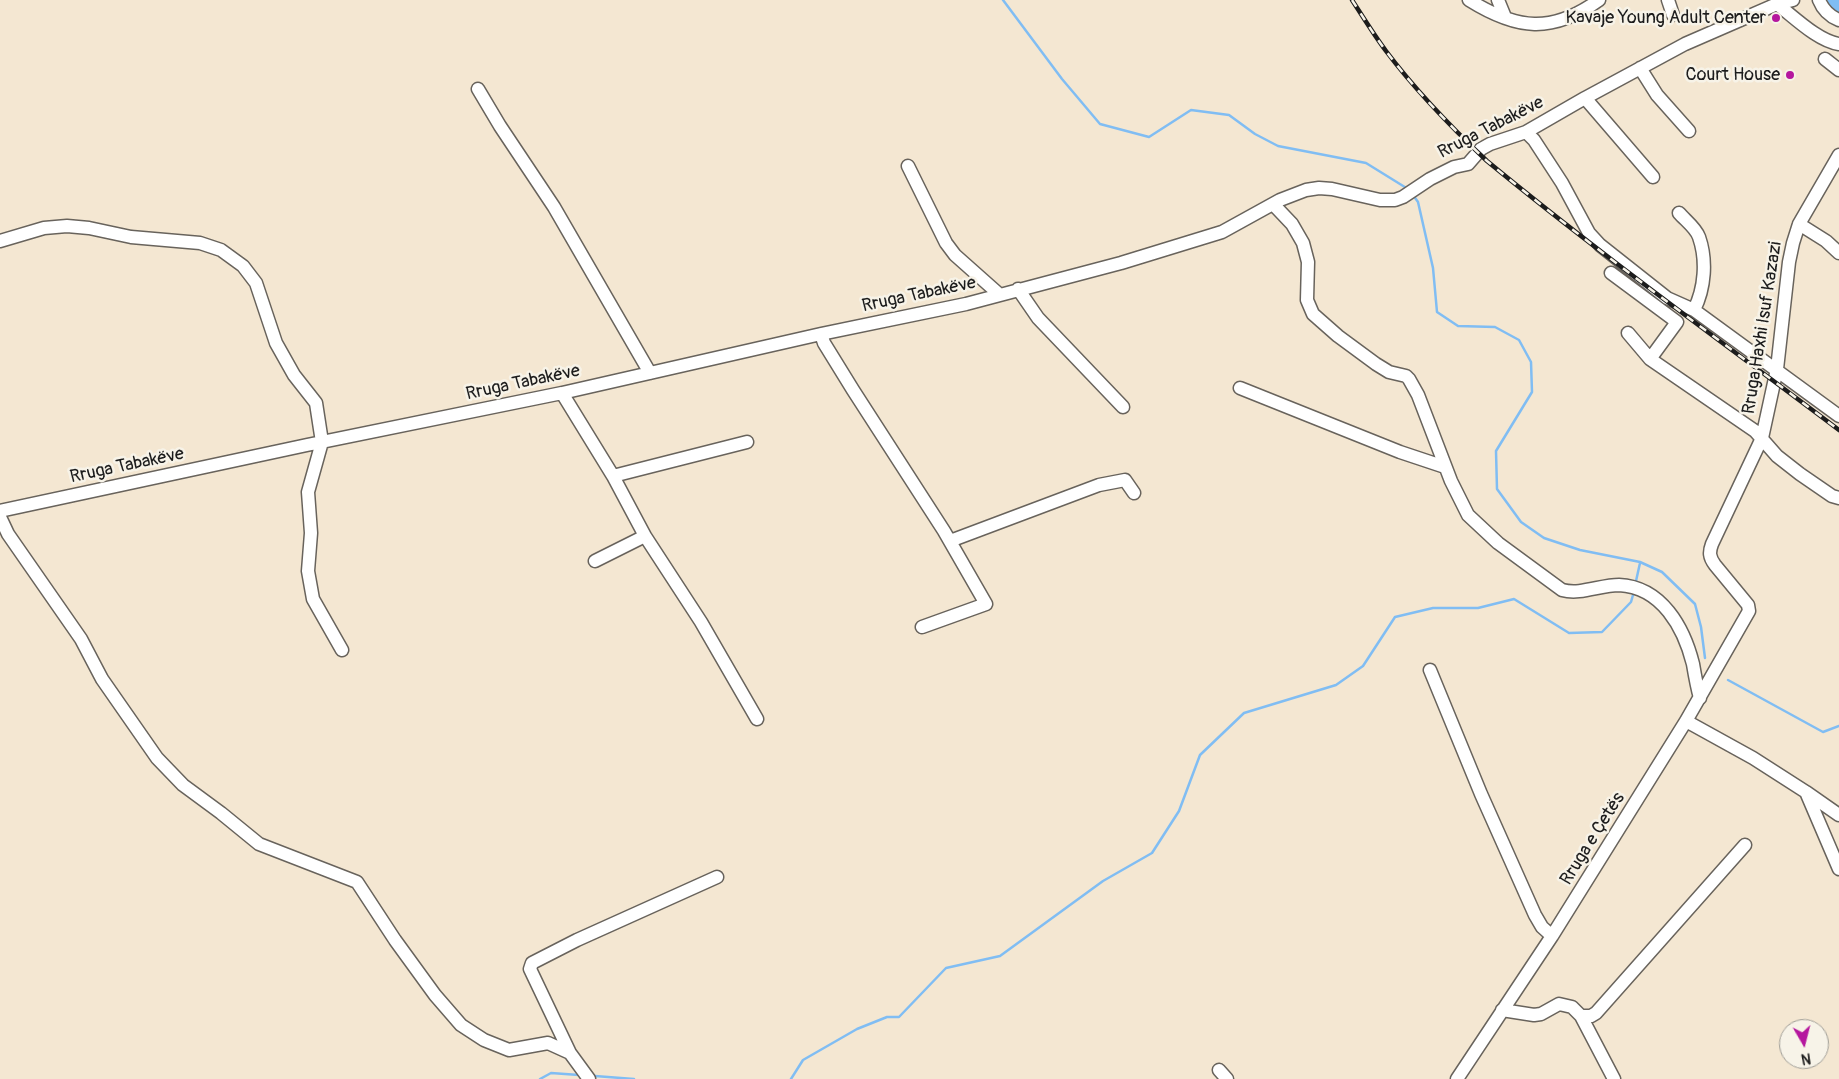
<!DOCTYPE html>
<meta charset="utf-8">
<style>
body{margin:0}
#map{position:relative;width:1839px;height:1079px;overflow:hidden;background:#f4e7d2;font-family:Pangolin,sans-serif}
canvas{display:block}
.north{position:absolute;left:1779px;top:1019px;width:50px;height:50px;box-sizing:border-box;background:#f7f3e8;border:1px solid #9f9d96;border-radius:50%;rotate:172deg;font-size:14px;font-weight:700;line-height:20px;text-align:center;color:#1c1c1c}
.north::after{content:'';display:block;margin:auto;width:18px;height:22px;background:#b5179e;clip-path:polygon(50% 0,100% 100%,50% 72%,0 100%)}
</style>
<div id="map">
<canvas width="1839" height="1079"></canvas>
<div class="north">N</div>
</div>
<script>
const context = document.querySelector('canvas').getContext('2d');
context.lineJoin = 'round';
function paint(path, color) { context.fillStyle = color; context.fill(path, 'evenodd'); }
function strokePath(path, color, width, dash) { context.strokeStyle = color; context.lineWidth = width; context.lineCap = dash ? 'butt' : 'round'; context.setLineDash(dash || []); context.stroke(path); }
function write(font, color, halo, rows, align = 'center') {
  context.font = font + ' Pangolin,sans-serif'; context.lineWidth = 5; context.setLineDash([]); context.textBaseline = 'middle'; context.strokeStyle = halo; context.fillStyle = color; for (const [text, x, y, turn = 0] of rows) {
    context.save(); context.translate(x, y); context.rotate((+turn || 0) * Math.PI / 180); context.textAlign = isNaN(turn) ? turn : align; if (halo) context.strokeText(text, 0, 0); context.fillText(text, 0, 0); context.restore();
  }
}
paint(new Path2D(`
 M1827 0H1839V14L1831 9Z`), '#80bdf3');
strokePath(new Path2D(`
 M1003 0 1062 79 1100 124 1149 137 1191 110 1229 115 1255 134 1278 146 1366 163 1408 189
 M1413 195 1418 202 1433 268 1437 312 1458 326 1495 327 1519 340 1531 362 1532 392 1496 451 1497 489 1521 522 1544 538 1580 550 1640 562 1662 572 1695 604 1701 627 1705 658
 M1636 581 1640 563
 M1728 680 1823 732 1839 726
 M595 1076 634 1079
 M540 1079 551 1073 579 1075
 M791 1079 803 1060 857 1029 887 1017H899L946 968 1000 956 1103 881 1152 853 1179 811 1200 755 1244 713 1336 685 1363 666 1395 617 1433 608H1478L1514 599 1569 633 1602 632 1631 602 1633 595`), '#80bdf3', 2.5);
const minor = new Path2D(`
 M1469 0C1517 30 1552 34 1599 0
 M1498 0 1505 17
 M1668 0 1673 15
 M1819 0C1823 10 1829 16 1839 20
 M1777 4C1794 17 1818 41 1839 44
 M1825 59 1839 70
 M1640 68 1657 95 1689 131
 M478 89 500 126 554 207 650 373
 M1585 98 1653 177
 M1526 132 1534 140 1562 183 1589 233 1600 245 1667 298 1694 310 1839 416
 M908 166 946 243 955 255 1000 295
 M1273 204 1292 224 1303 243 1308 262 1307 300 1313 314 1338 336 1376 364 1389 372 1406 376 1409 379 1418 395 1451 481 1468 515 1498 543 1562 590C1581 595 1600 585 1619 585 1662 587 1684 628 1693 664 1695 676 1697 687 1700 698
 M1679 213C1685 220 1696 228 1699 237 1707 260 1705 288 1694 310
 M1799 224 1826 241 1839 253
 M0 241 44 228 67 226 89 228 131 237 200 243 221 250 243 266 256 283 276 343 294 375 316 403 322 442 308 492 311 533 308 571 313 599 342 650
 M1611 273 1677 322 1650 359
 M1018 289 1038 318 1123 407
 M1628 333 1650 359 1755 431 1777 456 1800 474 1832 496 1839 498
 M821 334 824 343 853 390 944 531 986 604 922 627
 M1240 388 1400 452 1445 467
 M562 393 613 476 645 536 595 561
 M613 476 747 442
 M0 511 307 445 562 393 821 334 966 304 1121 263 1222 232 1280 200 1306 190 1319 188 1332 189 1380 200H1395L1403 197 1430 179 1454 167 1468 164 1481 149 1490 144 1526 132 1585 98 1685 44 1777 4 1793 0
 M0 517 8 534 81 639 102 679 157 758 183 785 221 813 259 844 357 882 395 940 435 995 461 1025 484 1040 509 1050 548 1043 570 1053 589 1079
 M645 536 701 622 757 719
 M950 541 1099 485 1125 480 1134 493
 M1430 670 1481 794 1535 915 1542 927 1552 936
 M1686 721 1753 758 1806 792 1839 869
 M1806 792 1839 815
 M1502 1010 1534 1015 1541 1014 1559 1004 1572 1007 1581 1016 1614 1079
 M1581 1016H1591L1596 1013 1745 845
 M570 1053 530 969 532 963 577 940 717 877
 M1219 1070 1227 1079
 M1457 1079 1552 936 1686 721 1749 611 1748 605 1715 565C1709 557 1709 552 1712 544L1762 438 1777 369 1789 262 1793 243 1799 224 1839 155`);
strokePath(minor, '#68635c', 15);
strokePath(minor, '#fff', 12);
const rail = new Path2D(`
 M1352 0C1363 17 1374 35 1386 51 1416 91 1451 127 1487 161 1601 255 1721 341 1839 430`);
strokePath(rail, '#1c1c1c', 4.5);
strokePath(rail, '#f7f3e8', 2.5, [8]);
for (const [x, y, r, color] of [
 [1776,18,5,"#b5179e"],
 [1790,75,5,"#b5179e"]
]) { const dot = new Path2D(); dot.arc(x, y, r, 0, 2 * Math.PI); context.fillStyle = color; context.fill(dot); strokePath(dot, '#f7f3e8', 2); }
write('18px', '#1c1c1c', '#f7f3e8', [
 ["Kavaje Young Adult Center",1766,18],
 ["Court House",1780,75]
], 'right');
write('18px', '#1c1c1c', '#f7f3e8', [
 ["Rruga Tabakëve",1491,128,-27],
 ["Rruga Tabakëve",919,295,-12],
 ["Rruga Haxhi Isuf Kazazi",1763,328,-81],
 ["Rruga Tabakëve",523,383,-12],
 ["Rruga Tabakëve",127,466,-12],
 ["Rruga e Çetës",1593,839,-58]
]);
</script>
